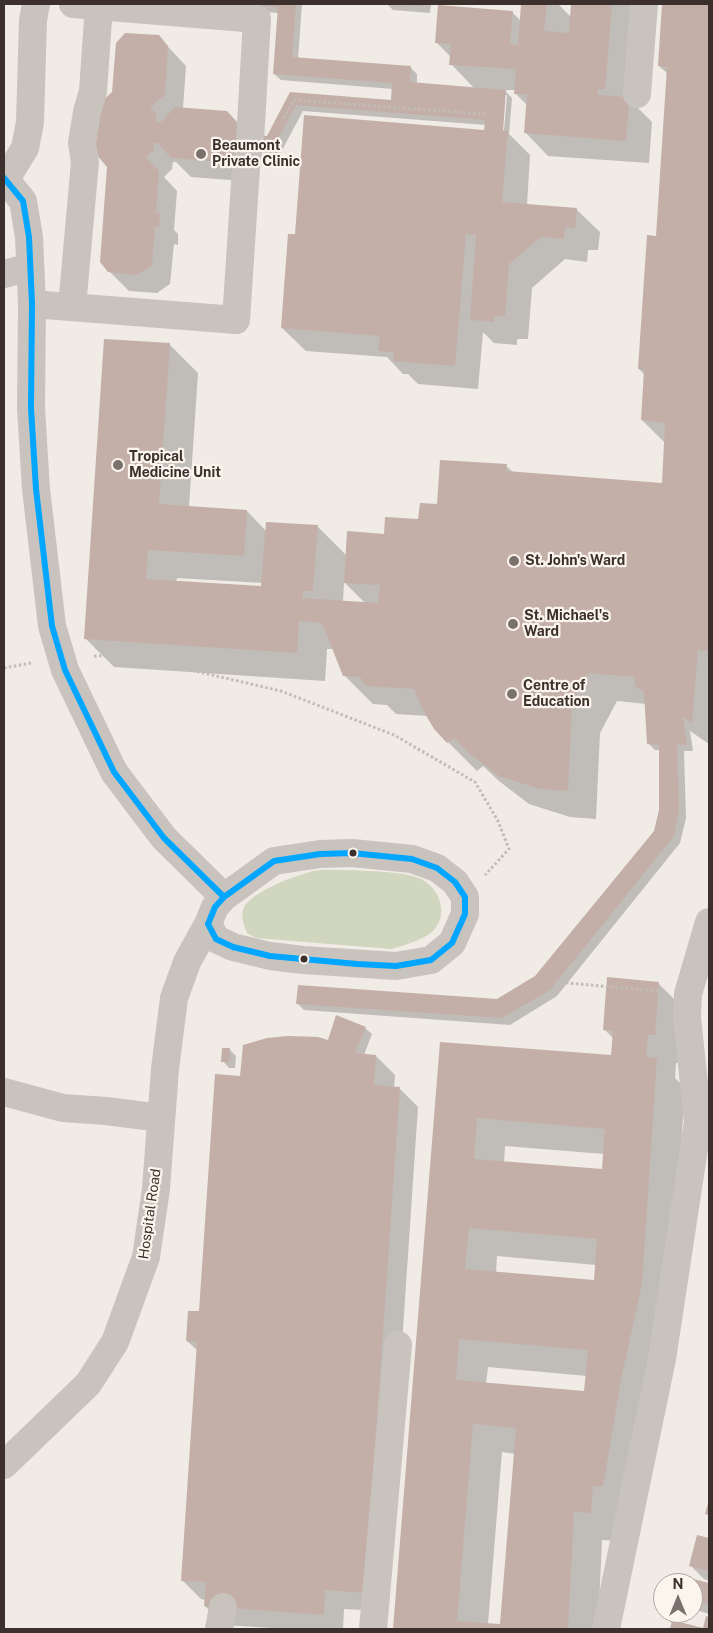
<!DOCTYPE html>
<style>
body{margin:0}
#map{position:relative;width:713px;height:1633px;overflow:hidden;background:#f0ebe5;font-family:"Public Sans",sans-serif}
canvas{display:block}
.frame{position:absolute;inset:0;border:5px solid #3b302b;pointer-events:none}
.north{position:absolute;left:653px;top:1573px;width:50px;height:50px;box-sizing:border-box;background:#fbf5ee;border:1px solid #aea6a0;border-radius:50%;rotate:0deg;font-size:14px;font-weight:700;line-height:20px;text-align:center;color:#3b302b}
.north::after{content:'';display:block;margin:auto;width:18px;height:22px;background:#7a716c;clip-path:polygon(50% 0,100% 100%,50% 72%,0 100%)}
</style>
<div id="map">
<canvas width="713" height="1633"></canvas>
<div class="frame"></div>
<div class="north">N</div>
</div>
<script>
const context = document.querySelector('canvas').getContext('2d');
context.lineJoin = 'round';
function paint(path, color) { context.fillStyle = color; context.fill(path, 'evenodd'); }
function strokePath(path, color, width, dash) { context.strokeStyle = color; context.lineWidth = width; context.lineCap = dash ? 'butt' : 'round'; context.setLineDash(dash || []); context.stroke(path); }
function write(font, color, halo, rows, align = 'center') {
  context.font = font + ' "Public Sans",sans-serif'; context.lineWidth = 4.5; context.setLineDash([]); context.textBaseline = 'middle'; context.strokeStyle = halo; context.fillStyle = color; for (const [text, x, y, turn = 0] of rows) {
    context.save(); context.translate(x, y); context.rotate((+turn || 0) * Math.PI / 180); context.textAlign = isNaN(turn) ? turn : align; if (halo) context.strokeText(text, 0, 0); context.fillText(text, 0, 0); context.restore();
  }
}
paint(new Path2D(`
 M345 870C367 871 402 871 421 879 440 888 449 915 433 931 423 940 403 946 391 949L256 938 247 933C244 925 241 919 243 910 247 893 297 875 313 871 323 869 335 870 345 870Z`), '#d1d6bf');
paint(new Path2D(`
 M156 4H302L298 59 411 68 417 74V84L475 89 451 64V57L436 42 512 12 521 21 522 4H558L571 17 572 4H636L629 99 652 122 649 163 548 156 525 132 527 105 515 93V90H504L512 98 509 134 530 155 527 205 576 209 600 232 598 250H588L587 262 565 259 532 288 528 339H517V345L494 343 483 332 478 389 418 384 408 374H403L387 357 306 351 282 328 296 236 485 130 486 125 303 111 280 154 256 152 243 181 191 177 176 162H173L172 169 164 177 177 191 174 230 178 234V245L174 244 170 284 157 293 129 291 109 271 108 165 90 115 113 93 158 36 186 66 183 109 249 135 268 138 291 93 392 101 393 89 281 80 274 74 279 13ZM504 95H507L504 130H502Z
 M387 4H431L430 13 393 10Z
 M664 4H709V744L690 731 693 751H684L686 818 680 843 557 996 510 1025 304 1010 298 1004 497 1000 536 977 655 832 660 810V750H655L648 743 646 704 617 701 600 733 596 819 570 817 529 804 499 781 483 766 477 771 448 742 428 716 396 714 387 705 373 704 344 675 334 649H327L325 681 114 667 85 638 169 344 198 373 189 507 247 511 266 531 317 526 347 556 385 535 419 521 439 505 506 466 513 472 663 484 665 443 642 420 645 375 639 369 657 237 668 74 659 66ZM177 578 263 583 262 588 176 582ZM344 582 366 604 343 602Z
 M659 984 687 1012 683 1063H676L675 1078 685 1088 670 1313 619 1541 602 1540 598 1629H395L442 1044 612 1056 613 1038 604 1029ZM505 1146 604 1154 603 1171 504 1163ZM497 1256 596 1265 595 1282 496 1273ZM488 1367 587 1376 585 1392 486 1384ZM502 1452 515 1454 501 1625 488 1624Z
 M365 1028 372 1034 364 1055 376 1056 395 1075 394 1088H399L418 1107 384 1611 344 1609 343 1629H288L224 1625 205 1606 206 1600 201 1599 182 1580 198 1351 187 1341 200 1313 241 1077 332 1043Z
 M229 1049 236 1056 235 1068H229L223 1061Z
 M698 1537 709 1540V1581L704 1579 691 1566Z
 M687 1578 709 1584V1614L696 1610 693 1608V1583H686Z`), '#0003');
paint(new Path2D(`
 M253 4H296L292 57 411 66 410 82 506 90 503 131H508L502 202 577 208 575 228 565 227 564 239 541 237 509 264 505 316H494V322L470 320 476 235 466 234 455 366 393 361 394 352 378 351 380 336 281 328 288 234H295L304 115 484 130 485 120 296 105 273 148 236 145 235 153 223 162 171 158 158 143H154V150L146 157 159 171 156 213H160L159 227 155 226 152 265 137 275 108 272 100 262 107 167 85 141 89 113 112 92 116 43 125 33 159 35 168 46 165 95 150 107 157 115 156 122H161L175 107 227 111 238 123 237 133 267 136 290 92 391 100 392 83 273 74 278 7 253 5Z
 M406 4H424V6L406 5Z
 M521 4H547L544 31 569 33 571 4H612L605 90 598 89V95L629 97 626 141 524 133 527 94H514L516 69 449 65 451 44 435 43 438 5 513 11 510 44 518 45Z
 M662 4H709V651L698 650 692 723 683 717 687 745H677L679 811 674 836 550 990 502 1018 296 1004 298 985 497 999 535 976 654 831 659 810V745L647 744 644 692 635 686V677L588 673 572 704 568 791 540 789 499 776 469 753 454 738 447 743 434 729 423 710 414 689 366 686 360 677 343 676 322 623 299 621 297 653 84 639 104 339 170 343 159 504 247 510 244 556 148 550 146 579 261 586 266 522 318 525 313 591H303L302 598 378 603 380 585 344 583 347 531 384 534 385 517 418 519 420 503 437 504 440 460 507 464 506 471 662 483 665 423 641 420 644 370 638 369 647 235 656 236 667 67 658 66Z
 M607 977 659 982 655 1035H648L646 1057 657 1058 642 1284 621 1379 603 1486H593L591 1513 574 1512 568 1629H393L440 1042 611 1055 613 1031 603 1030ZM477 1118 605 1129 602 1169 474 1159ZM469 1228 597 1239 594 1280 465 1269ZM459 1339 588 1350 584 1391 456 1380ZM473 1424 516 1428 500 1624 457 1621Z
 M336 1015 366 1027 355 1053 376 1055 374 1085 400 1087 365 1593 325 1590 324 1615 204 1606 206 1582 181 1581 197 1342 186 1341 188 1311H199L215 1074 240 1076 243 1045 267 1038 288 1036 318 1037 328 1040Z
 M222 1048H230L229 1062H221Z
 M709 1500V1515L705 1514Z
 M697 1535 709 1538V1571L689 1566Z
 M686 1577 709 1583V1604L693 1600V1583H685Z
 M706 1616 709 1617V1629H670L672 1620 703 1628Z`), '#c3afa7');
strokePath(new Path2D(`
 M284 118 294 100 485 114
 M94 656 126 655 281 691 394 735 475 782 498 821 509 849 485 875
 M4 668 31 663
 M556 982 658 991`), '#c2bbb6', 3, [2.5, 2.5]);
strokePath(new Path2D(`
 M637 94 644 4
 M4 178 23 201 29 237 32 304 31 408 36 489 52 626 65 670 114 772 164 838 224 897
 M6 179 25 148 30 122 33 20 36 4
 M4 274 30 267
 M32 304 236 320 246 168 250 141 257 19 73 4
 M72 307 85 162 82 143 87 112 93 91 99 5
 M4 1092 63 1108 106 1111 161 1118
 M4 1465 88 1384 115 1342 146 1257 156 1189 165 1069 174 998 187 962 208 924 215 907 224 897 274 861 320 854 352 853 412 859 437 868 455 882 465 897V914L452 943 431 960 396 966 303 960 270 956 233 947 216 939 208 924
 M219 1629 223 1607
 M373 1629 398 1345
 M606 1629 662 1359 698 1122 687 1017 688 994 709 922`), '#c9c3be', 28);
strokePath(new Path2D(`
 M4 178 23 201 29 237 32 304 31 408 36 489 52 626 65 670 114 772 164 838 224 897
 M352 853 412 859 437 868 455 882 465 897V914L452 943 431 960 396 966 357 964 270 956 233 947 216 939 208 924 215 907 224 897 274 861 320 854Z`), '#00a6ff', 6);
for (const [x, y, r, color] of [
 [201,154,6,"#7a716c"],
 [118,465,6,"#7a716c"],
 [514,561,6,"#7a716c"],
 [513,624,6,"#7a716c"],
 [512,694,6,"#7a716c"],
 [353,853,4.5,"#3b302b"],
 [304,959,4.5,"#3b302b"]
]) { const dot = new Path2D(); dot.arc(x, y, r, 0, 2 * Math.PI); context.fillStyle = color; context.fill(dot); strokePath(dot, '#fbf5ee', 2); }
write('bold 14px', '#3b302b', '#fbf5ee', [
 ["Beaumont",212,146],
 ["Private Clinic",212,162],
 ["Tropical",129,457],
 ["Medicine Unit",129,473],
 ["St. John's Ward",525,561],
 ["St. Michael's",524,616],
 ["Ward",524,632],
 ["Centre of",523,686],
 ["Education",523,702]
], 'left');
write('14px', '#3b302b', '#fbf5ee', [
 ["Hospital Road",150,1214,-82]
]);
</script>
